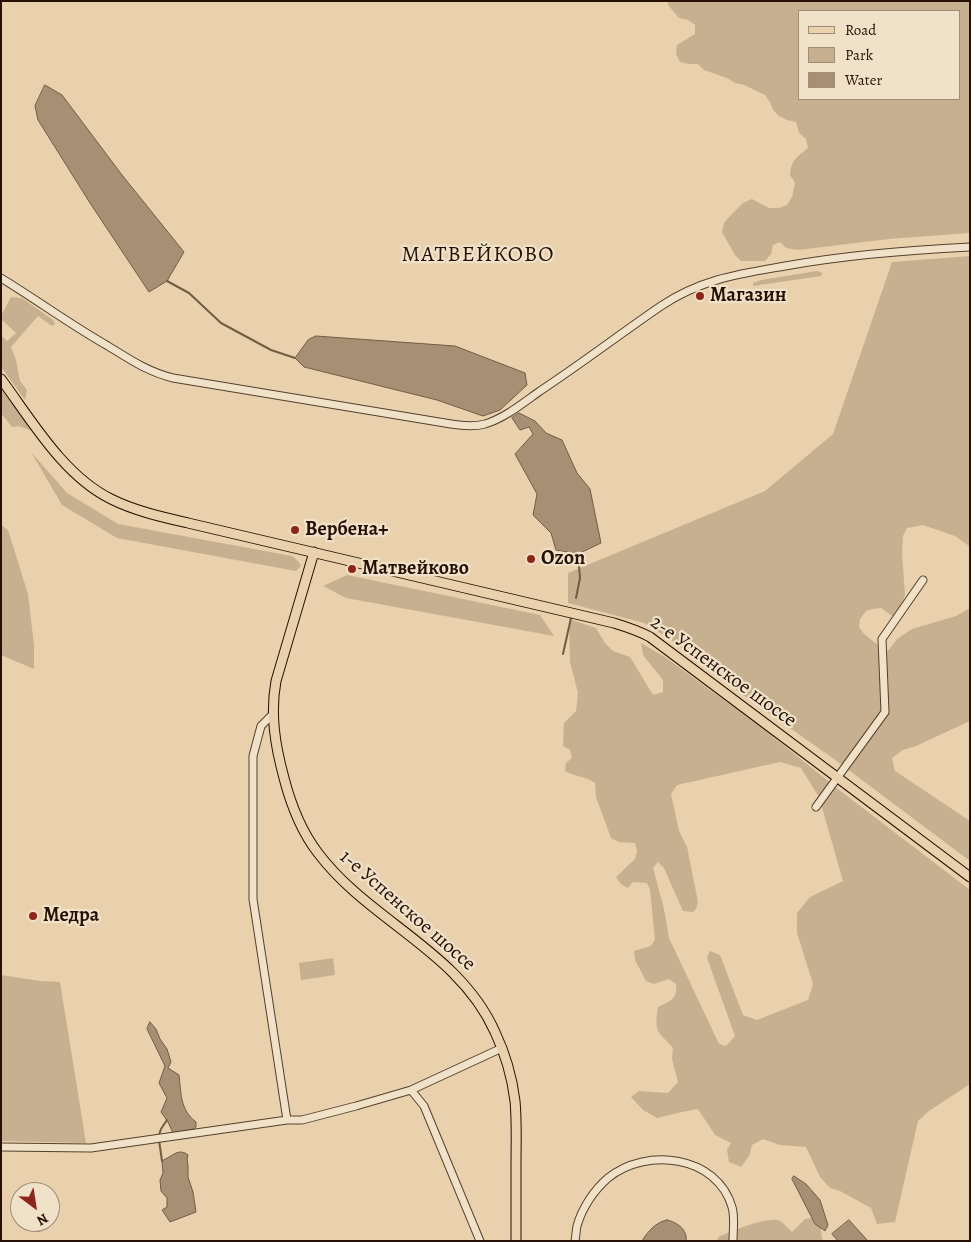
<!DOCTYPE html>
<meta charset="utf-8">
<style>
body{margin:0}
#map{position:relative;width:971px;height:1242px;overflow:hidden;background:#e8d1ac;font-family:Alegreya,serif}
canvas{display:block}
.frame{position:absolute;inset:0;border:2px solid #251002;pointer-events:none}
.legend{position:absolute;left:798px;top:10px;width:162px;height:90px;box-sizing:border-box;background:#f0e1c9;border:1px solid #9f8d79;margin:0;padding:6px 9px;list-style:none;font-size:15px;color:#251002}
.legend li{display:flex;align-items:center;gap:10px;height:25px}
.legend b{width:25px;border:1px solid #9f8d79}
.north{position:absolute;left:10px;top:1182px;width:50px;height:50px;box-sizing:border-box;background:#f0e1c9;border:1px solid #9f8d79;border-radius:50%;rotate:149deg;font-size:14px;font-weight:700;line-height:20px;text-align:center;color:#251002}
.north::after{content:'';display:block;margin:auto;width:18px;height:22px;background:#8f2418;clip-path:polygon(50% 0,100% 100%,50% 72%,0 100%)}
</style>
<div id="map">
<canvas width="971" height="1242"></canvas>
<div class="frame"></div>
<ul class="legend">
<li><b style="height:6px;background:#e8d1ac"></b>Road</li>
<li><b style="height:14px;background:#c7b08f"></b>Park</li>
<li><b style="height:14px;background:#a68f72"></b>Water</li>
</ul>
<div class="north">N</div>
</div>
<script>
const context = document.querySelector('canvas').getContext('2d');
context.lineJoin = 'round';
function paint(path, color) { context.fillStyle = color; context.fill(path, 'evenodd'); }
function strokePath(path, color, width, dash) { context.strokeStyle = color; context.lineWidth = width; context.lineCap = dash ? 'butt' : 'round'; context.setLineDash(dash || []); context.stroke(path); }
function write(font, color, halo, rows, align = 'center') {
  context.font = font + ' Alegreya,serif'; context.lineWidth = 4.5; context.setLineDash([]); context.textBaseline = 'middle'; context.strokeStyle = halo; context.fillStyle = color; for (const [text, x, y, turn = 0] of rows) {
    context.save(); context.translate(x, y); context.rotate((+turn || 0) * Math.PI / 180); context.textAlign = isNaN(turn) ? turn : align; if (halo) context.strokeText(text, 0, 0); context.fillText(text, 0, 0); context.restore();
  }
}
paint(new Path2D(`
 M668 1H970V233L889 239 798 250 786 248 780 242 773 245 771 254 765 261H741L735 255 722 232 724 223 730 216 743 203 752 199 769 208H779L787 205 792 197 795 183 790 175C791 160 797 157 808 148L806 139 799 133 796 122 787 120 779 116 773 110 770 102 765 95 744 85 735 83 727 78 704 70 698 64H689L680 62 676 54 677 45 695 34V25L688 20 679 18 668 5ZM960 11V99H800V11Z
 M970 256V549L969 546 955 536 923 525 907 528 903 536 902 553 905 595 899 611 895 618 881 608 873 609 866 611 860 619 859 627 864 634 887 652 897 639 912 629 956 616 970 608V721L916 746 903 750 892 758 895 771 970 821V861L834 759 750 700 670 639 644 623 568 603V573L765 491 833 434 892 262Z
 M817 271 822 273 821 276 753 286V283L761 280Z
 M11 297 22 298 53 320 55 324 52 326 38 316 11 347 16 360 20 381 27 390 25 400 1 367V335L7 341 16 333 1 319V316Z
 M1 389 30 428V430L18 426 12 427 1 413Z
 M31 452 67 493 118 524 292 556 298 561 301 566 296 571 117 538 62 505Z
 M1 525 8 530 28 594 34 645V669L1 655Z
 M347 575 540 615 554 636 346 598 323 586Z
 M569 619 596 628 605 643 613 651 630 657 653 695 663 692V680L643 655 641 643 665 657 761 727 838 789 970 890V1084L929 1111 918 1121 895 1222 877 1224 871 1208 840 1191 830 1188 820 1177 806 1147 780 1145 763 1139 752 1145 749 1156 741 1167 729 1162 727 1150 731 1143 715 1135 698 1109 682 1112 657 1118 643 1110 631 1097 639 1091 668 1093 678 1082 672 1059 673 1048C657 1030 654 1032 658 1007 670 1001 678 999 676 984L669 979 654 984 646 981 635 960 634 951 651 946 655 939 650 890 647 883 633 882 628 888 621 884 616 877 635 859 637 851 635 843 619 842 611 838 596 797 595 783C586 776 575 777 565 771L566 763 572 758 570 750 563 746 564 723 576 711 578 693 570 662ZM780 762 801 768 819 797 843 881 810 897 797 913V933L813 984 808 1000 757 1020 743 1015 720 955 710 951 707 958 735 1036 726 1046 719 1044 669 938 664 909 653 868 658 862 664 868 683 911 693 912 696 909 698 902 687 847 679 831 671 794 677 785Z
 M333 958 335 975 301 980 299 963Z
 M1 975 40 981 60 982 86 1143 1 1141Z
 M811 1218 820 1221 822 1239 826 1241H716L720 1236C732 1231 770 1215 780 1221 784 1223 788 1229 792 1232L805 1219Z`), '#c7b08f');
const water = new Path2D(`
 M45 85 62 95 122 175 184 252 167 281 149 292 90 203 38 120 35 106Z
 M316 336 455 346 525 373 527 385 500 410 483 416 437 400 304 367 295 358 308 340Z
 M519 413 535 421 546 433 562 440 577 473 590 489 601 543 578 554 556 550 551 533 533 515 537 494 515 454 533 434 529 427 520 430 512 418Z
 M150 1022 156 1029 160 1039 167 1049 171 1062 168 1068 179 1075C181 1092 180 1110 196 1122V1127L194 1129 173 1133 168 1122 161 1112 167 1098 159 1083 165 1066 147 1029Z
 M181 1152 185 1153 188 1155 187 1159 188 1165V1177L193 1192 196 1212 170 1222 162 1210 167 1207V1198L161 1191 160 1180 163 1173 162 1161 176 1153Z
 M794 1176 806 1184 820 1200 828 1225 825 1231 815 1224 792 1179Z
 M667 1220C677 1222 688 1230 686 1241H642C648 1231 656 1222 667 1220Z
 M849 1220 868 1241H838L832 1234Z`);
paint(water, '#a68f72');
strokePath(water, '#725c45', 1);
strokePath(new Path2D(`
 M167 281 189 293 221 323 271 350 295 358
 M576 598 580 578 578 554
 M563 654 571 618
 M159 1135 161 1129 167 1120
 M159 1140 162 1161`), '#725c45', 2);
const minor = new Path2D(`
 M1 278C37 300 71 325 108 346 129 359 148 372 173 378L451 424C463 426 474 427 485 424 505 418 523 403 540 391 581 364 620 334 661 306 701 279 739 274 785 266 846 255 908 250 970 247
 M273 714 261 726 253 756V899L287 1120H302L356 1106 411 1090 502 1048
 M816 807 885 712 882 639 923 580
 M411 1090 424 1106 480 1241
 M1 1147 91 1148 287 1120
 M575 1241C576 1236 576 1230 577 1226 582 1208 594 1190 608 1178 646 1147 717 1155 732 1207 735 1217 733 1230 733 1241`);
const major = new Path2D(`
 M1 379C32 421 64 476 111 499 135 511 162 517 188 523L614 623C627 627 639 631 650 637L970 877
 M314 552 276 681C270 714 275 745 284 778 291 805 301 831 318 853 369 921 459 951 495 1032 505 1053 512 1077 515 1101 517 1122 516 1144 516 1165 516 1190 516 1216 516 1241`);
strokePath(minor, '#56402c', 9);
strokePath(major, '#251002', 11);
strokePath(minor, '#f0e1c9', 7);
strokePath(major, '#e8d1ac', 9);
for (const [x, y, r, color] of [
 [700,296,5,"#8f2418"],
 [295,530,5,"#8f2418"],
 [531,559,5,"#8f2418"],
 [352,569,5,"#8f2418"],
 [33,916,5,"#8f2418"]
]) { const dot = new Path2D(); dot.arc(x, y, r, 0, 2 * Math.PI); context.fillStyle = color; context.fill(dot); strokePath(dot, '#f0e1c9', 2); }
write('bold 20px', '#251002', '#f0e1c9', [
 ["Магазин",710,296],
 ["Вербена+",305,530],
 ["Ozon",541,559],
 ["Матвейково",362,569],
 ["Медра",43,916]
], 'left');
write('20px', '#251002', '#f0e1c9', [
 ["2-е Успенское шоссе",723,672,36],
 ["1-е Успенское шоссе",407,911,41]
]);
context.letterSpacing = '1px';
write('22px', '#251002', '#f0e1c9', [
 ["МАТВЕЙКОВО",478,256]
]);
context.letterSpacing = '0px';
</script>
